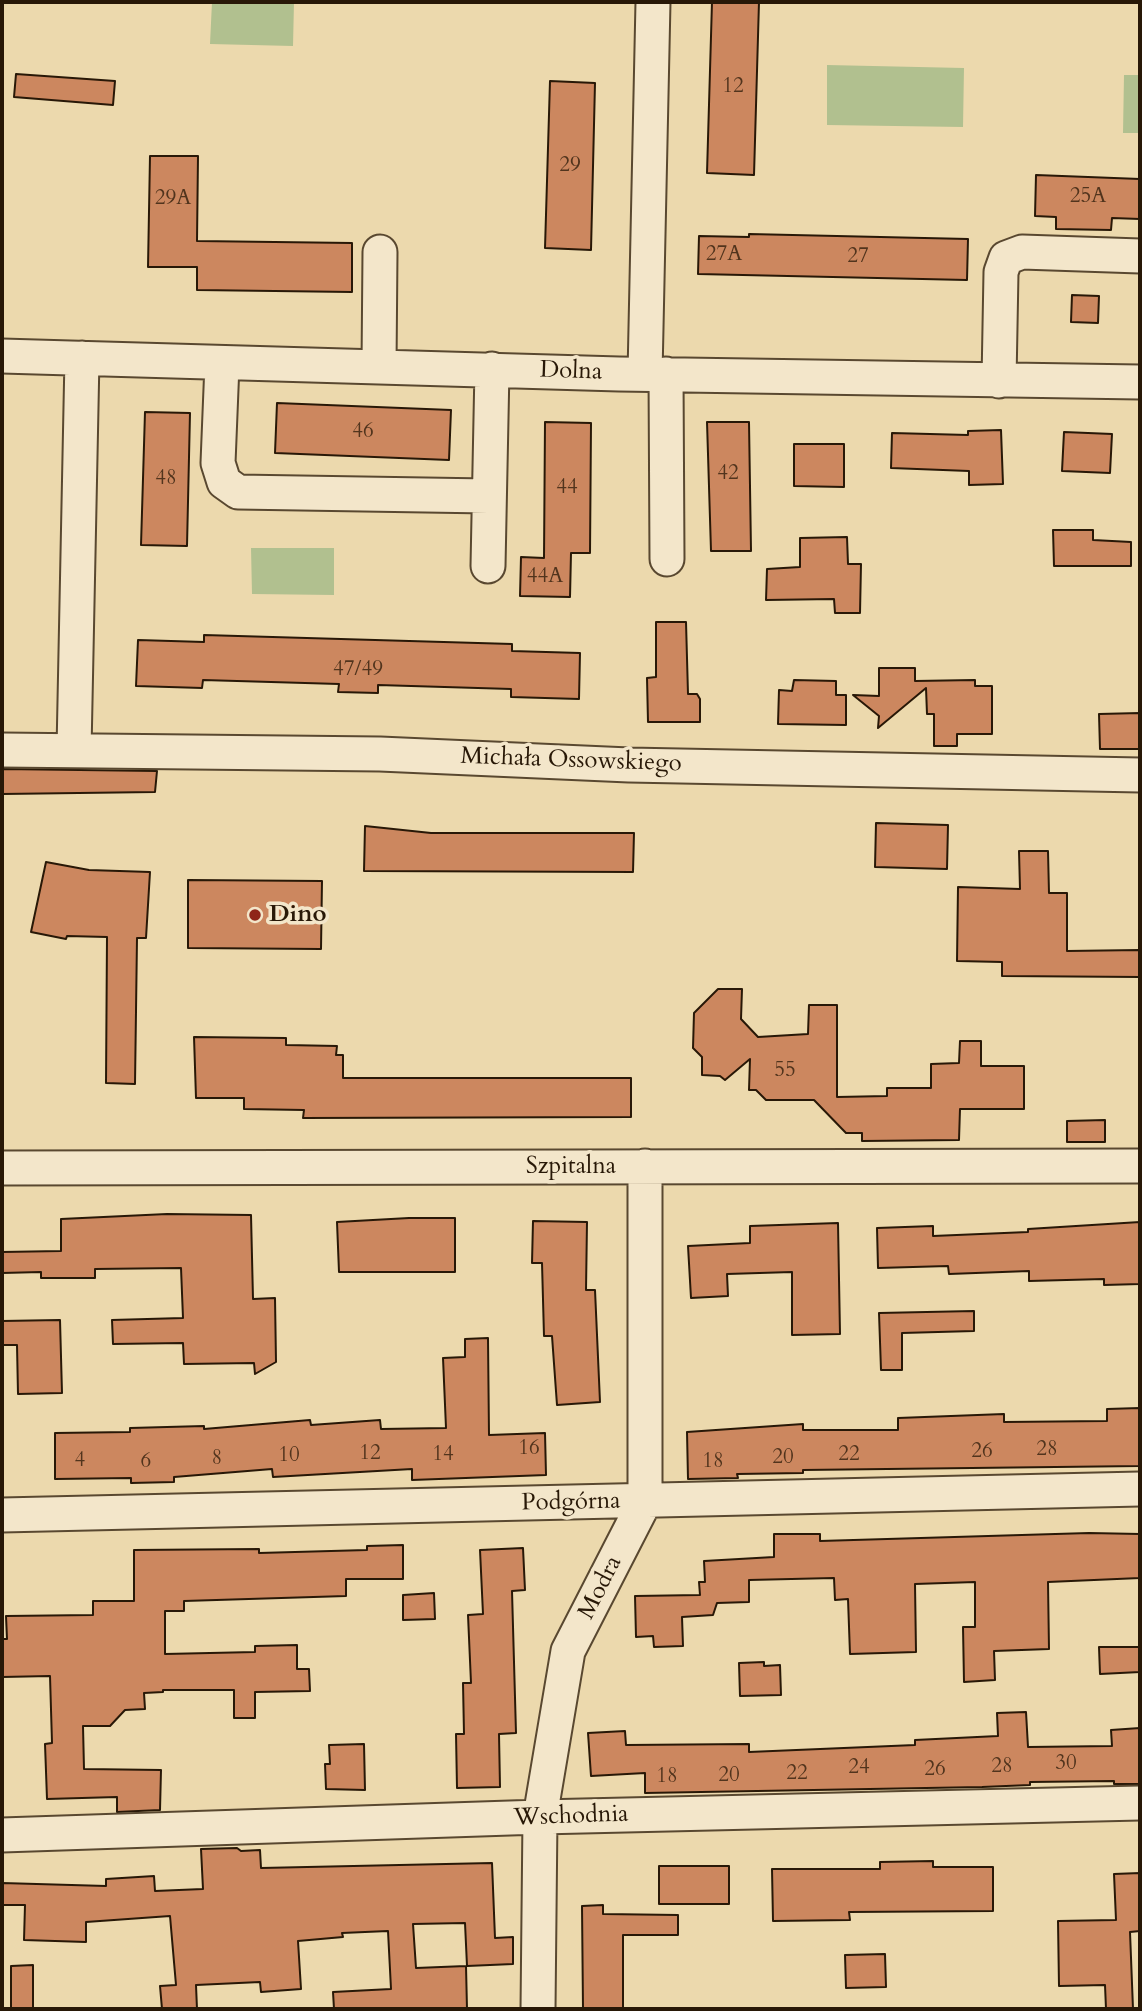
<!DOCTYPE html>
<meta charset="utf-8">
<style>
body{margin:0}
#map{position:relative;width:1142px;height:2011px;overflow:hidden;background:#ecd9ad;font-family:Cardo,serif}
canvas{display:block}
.frame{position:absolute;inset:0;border:4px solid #281807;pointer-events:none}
</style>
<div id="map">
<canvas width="1142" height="2011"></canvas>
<div class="frame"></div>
</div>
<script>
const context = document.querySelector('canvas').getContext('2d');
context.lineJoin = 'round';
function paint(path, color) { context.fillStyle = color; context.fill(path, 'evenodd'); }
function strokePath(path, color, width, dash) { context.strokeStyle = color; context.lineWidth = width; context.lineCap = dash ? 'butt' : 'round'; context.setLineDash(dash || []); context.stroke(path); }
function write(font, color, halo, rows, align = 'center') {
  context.font = font + ' Cardo,serif'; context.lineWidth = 7; context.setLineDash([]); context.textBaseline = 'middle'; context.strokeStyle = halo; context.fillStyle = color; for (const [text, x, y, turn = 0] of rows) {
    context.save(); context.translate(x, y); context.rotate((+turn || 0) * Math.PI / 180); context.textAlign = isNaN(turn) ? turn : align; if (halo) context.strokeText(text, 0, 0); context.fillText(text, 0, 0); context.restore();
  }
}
paint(new Path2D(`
 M212 2H294L293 46 210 44Z
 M827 65 964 68 963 127 827 125Z
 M1124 75H1140V133H1123Z
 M251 548H334V595L252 594Z`), '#b1c08f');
const building = new Path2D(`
 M712 2H759L754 175 707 173Z
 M16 74 115 81 113 105 14 97Z
 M550 81 595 83 591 250 545 248Z
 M150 156H198L197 241 352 243V292L197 290V267H148Z
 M1036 175 1140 179V219L1112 218 1111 230 1056 229V217L1035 216Z
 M749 234 968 239 967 280 698 274 699 236 749 237Z
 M1072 295 1099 296 1098 323 1071 322Z
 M277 403 451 410 449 460 275 453Z
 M145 412 190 413 187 546 141 545Z
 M545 422 591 423 590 553H571L570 597 520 596 521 557 544 558Z
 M707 422H749L751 551H711Z
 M1001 430 1003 484 969 485V471L891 468 892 433 968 435V431Z
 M1064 432 1112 434 1110 473 1062 471Z
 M794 444H844V487L794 486Z
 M1053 530H1093V540L1131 542V566H1054Z
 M847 537 848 564H861L860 613H835L834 599 766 600 767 569 800 567V538Z
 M656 622H686L688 694H697L700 699V722H648L647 678 656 677Z
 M204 635 512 644V651L580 653 579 699 511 697V689L378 685V693L338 692 339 684 203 680 202 688 136 686 138 640 204 642Z
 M879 668H915V681L975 680V686H992V734H957V746H934V714H927L926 688 878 728 879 716 853 695 879 696Z
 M794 680 836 681V695H846V725L778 724 779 690 792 691Z
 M1140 713V749H1100L1099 714Z
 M2 769 157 771 155 792 2 794Z
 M876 823 948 825 947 869 875 867Z
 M365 826 431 833H634L633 872 364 871Z
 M1019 851H1048L1049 893H1067V951L1140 950V977L1002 976V962L957 961 958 887 1020 889Z
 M46 862 89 870 150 872 146 938H137L135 1084 106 1083 107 937 67 936 66 939 31 932Z
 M188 880 322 881 321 949 188 948Z
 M718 989H742L741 1019 758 1037 808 1034 809 1005H837V1097L887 1096V1088H931V1064L959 1063 960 1041H981V1066H1024V1109H960L959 1140 862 1141V1133H846L814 1100H766L756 1090H749L750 1059 725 1080 720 1076 702 1075V1057L693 1048 694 1013Z
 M194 1037 286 1038V1045L337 1046 336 1055H343V1078H631V1117L303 1118 304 1110 244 1109V1098H196Z
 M1105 1120V1142H1067V1121Z
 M167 1214 251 1215 253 1299 275 1298 276 1362 255 1374 254 1363 184 1364 183 1343 113 1344 112 1320 183 1318 181 1268 95 1269V1278H41V1272L2 1273V1252L61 1251V1219Z
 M409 1218H455V1272H339L337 1222Z
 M533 1221 587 1222 586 1290H595L600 1402 557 1405 552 1336H544L542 1263H532Z
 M1140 1222V1284L1104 1285V1279L1029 1281V1271L949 1274 948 1266 878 1268 877 1228 933 1226V1236L1028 1232V1229Z
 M838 1223 840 1334 792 1335V1272L727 1274 728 1296 691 1298 688 1246 750 1243V1226Z
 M974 1311V1331L902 1333V1370H881L879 1313Z
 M60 1320 62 1393 18 1394 17 1345H2V1321Z
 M488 1338 489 1435 545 1433 546 1475 412 1480V1469L273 1477 272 1469 174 1477V1482L131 1483V1478L55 1479V1433L130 1432V1428L204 1426V1429L310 1420 311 1425 380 1420 381 1429 446 1428 443 1358 465 1357V1339Z
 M1140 1408V1466L803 1470V1473L737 1474 738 1478 688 1479 687 1432 803 1424V1430H898V1418L1004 1414V1422L1107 1421V1409Z
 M1089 1533 1140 1534V1578L1048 1582 1049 1649 994 1651 995 1680 964 1682 963 1627H975V1582L915 1584 916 1652 850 1654 848 1599 835 1600 834 1578 749 1580V1602L717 1603 713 1615 682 1617 683 1646 654 1647 653 1636 636 1637 635 1596 700 1595 699 1582H705L704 1561 774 1557V1534H820V1541Z
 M403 1545V1579H346V1596L184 1601V1611H165V1654L255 1652V1646L297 1645V1669H309L310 1691 255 1692V1718H234V1690H163V1692L144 1693 145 1709 125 1710 110 1726H83L84 1769 161 1770 160 1810 117 1812V1797L47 1799 45 1744 52 1743 50 1676 2 1677V1639H7L6 1616 93 1615V1601H134V1550L259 1549V1553L367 1550V1546Z
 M523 1548 525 1590 512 1591 516 1733 499 1734 500 1787 457 1788 456 1734H464L463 1683H471L468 1615 483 1614 480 1550Z
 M434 1593 435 1619 403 1620V1595Z
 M1099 1647H1140V1672L1100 1674Z
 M764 1662V1666L780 1665 781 1695 740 1696 739 1663Z
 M1026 1712 1028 1747 1112 1746 1111 1730 1140 1728V1784H1114V1781L1030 1782V1785L982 1787 645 1793V1773L591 1776 588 1733 625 1731 626 1745 749 1744V1752L915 1745V1740L998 1736 997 1713Z
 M364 1744 365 1790 326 1789 325 1764H330L329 1745Z
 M237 1848 241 1851 260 1850 261 1868 492 1863 495 1938 513 1937V1964L467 1966 465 1923 413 1924 416 1968 466 1966 467 2009H334L333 1992 391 1989 388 1931 342 1933 343 1937 298 1941 301 1989 261 1992 260 1982 196 1985 197 2009H162L160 1986 176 1985 170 1916 86 1922V1942L24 1940 25 1905H2V1883L106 1886V1879L154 1876 155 1891 203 1889 201 1849Z
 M933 1861V1867H993V1911L849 1912 850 1920 773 1921 772 1869H880V1862Z
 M659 1866H729V1904H659Z
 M1140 1873V1931L1130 1932 1133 2009H1106L1105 1985 1059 1986 1058 1921 1116 1920 1114 1874Z
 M603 1905V1914L678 1915V1935H623V2009H583L582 1906Z
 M885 1954 886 1987 846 1988 845 1955Z
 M33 1965V2009H11V1966Z`);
paint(building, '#cc875f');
strokePath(building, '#281807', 2);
const minor = new Path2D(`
 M2 356 619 374 1140 382
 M222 364 218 463 224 482 238 492 488 496
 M379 366 380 252
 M645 374 653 2
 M666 374 667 559
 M999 381 1001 272 1006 258 1022 252 1140 256
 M488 566 492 369
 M2 750 380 754 629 765 1140 775
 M74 750 82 358
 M2 1168 1140 1166
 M2 1515 1140 1489
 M2 1835 540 1817 1140 1803
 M538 2009 540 1817 568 1651 645 1501V1166`);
strokePath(minor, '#594830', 37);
strokePath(minor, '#f3e6ca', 33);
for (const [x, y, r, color] of [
 [255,915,7,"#8f2418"]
]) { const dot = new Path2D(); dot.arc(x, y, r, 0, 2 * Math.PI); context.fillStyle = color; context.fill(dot); strokePath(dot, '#f3e6ca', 2.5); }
write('21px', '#51341d', null, [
 ["12",733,87],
 ["29",570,166],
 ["25A",1088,197],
 ["29A",173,199],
 ["27A",724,255],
 ["27",858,257],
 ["46",363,432],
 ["42",728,474],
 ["48",166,479],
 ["44",567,488],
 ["44A",545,577],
 ["47/49",358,670],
 ["55",785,1071],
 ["16",529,1449],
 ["28",1047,1450],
 ["26",982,1452],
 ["12",370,1454],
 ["14",443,1455],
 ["22",849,1455],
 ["10",289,1456],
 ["20",783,1458],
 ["8",217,1459],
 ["4",80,1461],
 ["6",146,1462],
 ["18",713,1462],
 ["30",1066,1764],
 ["28",1002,1767],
 ["24",859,1768],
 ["26",935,1770],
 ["22",797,1774],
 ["20",729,1776],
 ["18",667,1777]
]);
write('24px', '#281807', '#f3e6ca', [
 ["Dolna",571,372,2],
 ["Michała Ossowskiego",571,761,2],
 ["Szpitalna",571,1167],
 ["Podgórna",571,1503,-1],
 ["Modra",601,1588,-63],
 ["Wschodnia",571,1817,-2]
]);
write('bold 24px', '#281807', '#f3e6ca', [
 ["Dino",269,915]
], 'left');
</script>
